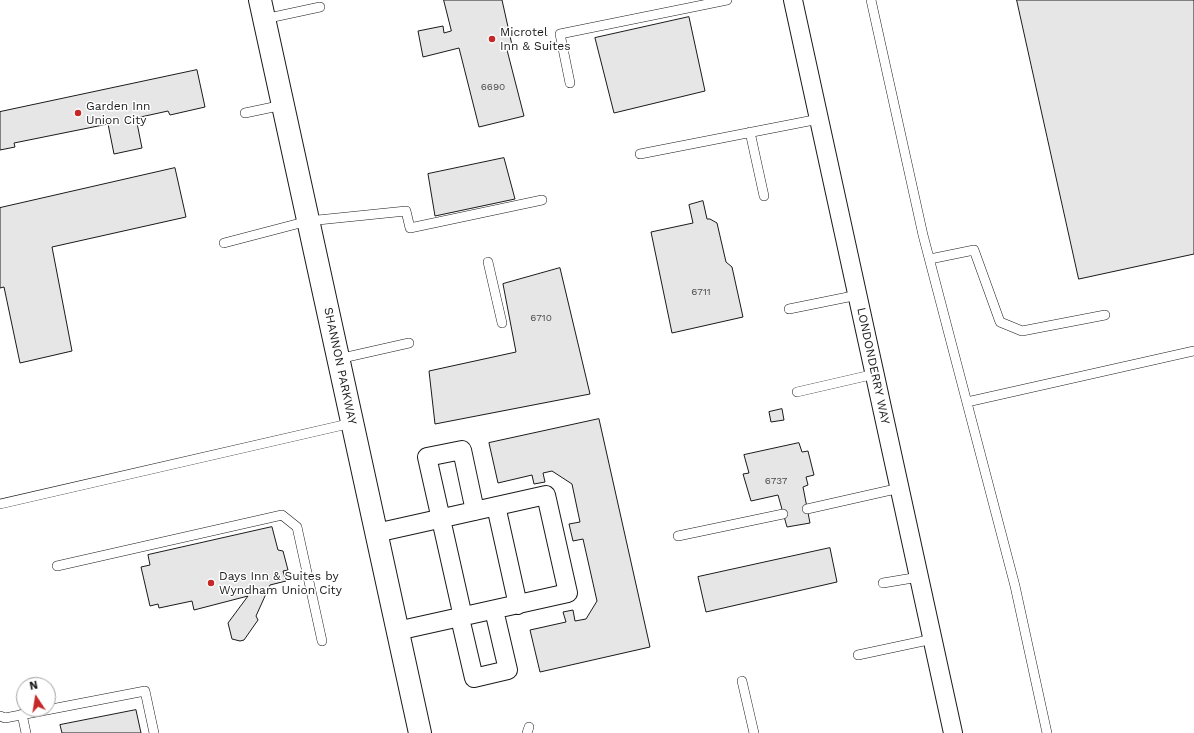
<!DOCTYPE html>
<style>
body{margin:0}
#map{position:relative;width:1194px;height:733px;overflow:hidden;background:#fff;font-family:"Work Sans",sans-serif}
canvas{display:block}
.north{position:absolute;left:16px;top:677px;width:40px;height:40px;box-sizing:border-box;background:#fff;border:1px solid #a3a3a3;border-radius:50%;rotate:348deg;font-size:11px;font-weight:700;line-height:16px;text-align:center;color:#1a1a1a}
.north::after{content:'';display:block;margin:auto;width:14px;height:18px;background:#c62828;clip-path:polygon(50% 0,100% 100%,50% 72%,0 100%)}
</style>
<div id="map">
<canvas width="1194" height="733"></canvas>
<div class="north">N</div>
</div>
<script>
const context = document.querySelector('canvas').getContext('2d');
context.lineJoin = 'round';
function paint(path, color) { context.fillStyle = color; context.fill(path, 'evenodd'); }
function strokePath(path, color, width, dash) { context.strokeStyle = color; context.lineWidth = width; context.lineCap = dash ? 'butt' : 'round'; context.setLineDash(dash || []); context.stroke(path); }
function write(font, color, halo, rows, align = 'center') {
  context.font = font + ' "Work Sans",sans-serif'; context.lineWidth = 3; context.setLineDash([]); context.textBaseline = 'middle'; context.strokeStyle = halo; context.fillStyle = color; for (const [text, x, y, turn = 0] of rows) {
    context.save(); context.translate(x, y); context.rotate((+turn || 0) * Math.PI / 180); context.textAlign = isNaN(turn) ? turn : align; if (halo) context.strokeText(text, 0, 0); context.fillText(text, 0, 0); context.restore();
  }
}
const building = new Path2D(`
 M444 0H502L512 45 506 46 524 116 479 127 459 48 423 57 418 31 443 26 444 33 451 31Z
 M1017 0H1194V254L1079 279Z
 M689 17 705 91 614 113 595 38Z
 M197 70 205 107 170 115 168 111 136 118 142 148 114 154 108 124 14 143 15 147 0 150V112Z
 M504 158 515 199 435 216 428 174Z
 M175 168 186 217 52 247 72 351 20 363 4 287 0 288V208Z
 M703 201 707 219H710L717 223 726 262 732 267 743 317 672 333 651 232 693 223 689 205Z
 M560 268 590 394 435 424 429 371 516 352 503 284Z
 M782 409 784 420 771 422 769 412Z
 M599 419 650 647 540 672 530 630 566 622 563 612 573 610 575 621 586 619 597 601 583 539 573 541 569 524 580 522 572 484 552 471 543 473 545 482 534 484 532 475 498 483 489 443Z
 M799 443 802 452 808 451 814 475 806 477 808 485 803 487 810 523 787 527 778 495 751 501 743 474 749 473 744 455Z
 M272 527 278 550 283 551 288 570 283 571 286 581 270 585 256 616 258 620 244 640 240 641 232 639 228 623 248 596 194 610 192 601 159 608 158 604 150 606 141 567 150 565 148 555Z
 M830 548 837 582 706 612 698 577Z
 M136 710 141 733H62L60 725Z`);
paint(building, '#e6e6e6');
strokePath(building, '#1a1a1a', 1);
const lane = new Path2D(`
 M871 0 923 235 1015 586 1047 733
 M264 19 320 7
 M570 83 560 34 727 0
 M245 113 283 105
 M750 132 764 196
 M640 154 819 119
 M224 243 308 221 406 211 410 228 542 200
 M930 259 974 250 1000 322 1022 331 1105 315
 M488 262 502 323
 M789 309 858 295
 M338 359 409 343
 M797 392 875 374
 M967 402 1194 351
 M0 504 352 423
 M807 509 900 488
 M678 536 783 514
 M57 566 282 515 297 527 322 641
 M883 583 919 577
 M858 655 933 639
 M742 681 754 733
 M22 714 26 733
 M0 716 5 718 145 691 154 733
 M527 733 529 727`);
const street = new Path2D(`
 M793 0 953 733
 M496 506 518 605
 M376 533 546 495 568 593 397 631
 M463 617 427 457 462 450 475 511
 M460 618 474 678 508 670 494 610`);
const secondary = new Path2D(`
 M260 0 420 733`);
strokePath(lane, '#1a1a1a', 10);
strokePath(street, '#1a1a1a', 20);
strokePath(secondary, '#1a1a1a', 24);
strokePath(lane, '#fff', 9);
strokePath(street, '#fff', 18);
strokePath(secondary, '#fff', 22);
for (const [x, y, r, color] of [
 [492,39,4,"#c62828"],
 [78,113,4,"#c62828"],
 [211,583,4,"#c62828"]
]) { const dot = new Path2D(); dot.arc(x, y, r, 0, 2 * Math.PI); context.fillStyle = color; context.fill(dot); strokePath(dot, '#fff', 1.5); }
write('10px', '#4d4d4d', null, [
 ["6690",493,87],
 ["6711",701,292],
 ["6710",541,318],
 ["6737",776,481]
]);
write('12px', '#1a1a1a', '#fff', [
 ["Microtel",500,32],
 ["Inn & Suites",500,46],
 ["Garden Inn",86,106],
 ["Union City",86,120],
 ["Days Inn & Suites by",219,576],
 ["Wyndham Union City",219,590]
], 'left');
write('12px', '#1a1a1a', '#fff', [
 ["SHANNON PARKWAY",340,366,78],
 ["LONDONDERRY WAY",873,366,78]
]);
</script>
